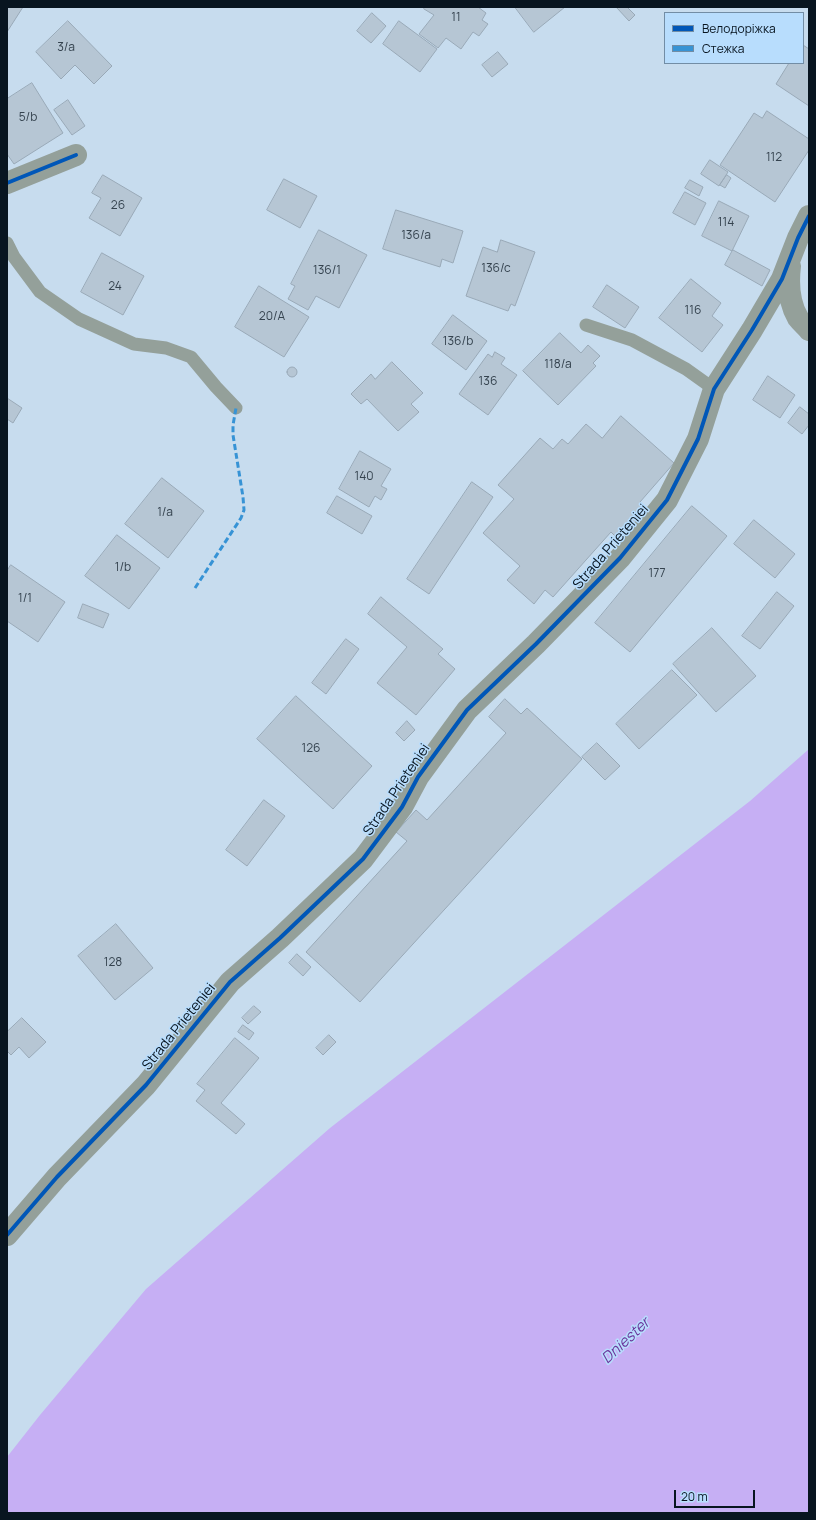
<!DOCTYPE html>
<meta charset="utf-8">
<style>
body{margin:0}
#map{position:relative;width:816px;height:1520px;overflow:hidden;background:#c7dcee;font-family:Manrope,sans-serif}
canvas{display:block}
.frame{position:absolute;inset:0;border:8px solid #081520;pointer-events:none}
.legend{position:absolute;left:664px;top:12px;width:140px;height:52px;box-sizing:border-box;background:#b8ddfd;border:1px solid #728da5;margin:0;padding:5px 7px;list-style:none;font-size:12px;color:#081520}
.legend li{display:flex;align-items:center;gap:8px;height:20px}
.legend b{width:20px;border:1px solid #728da5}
.scale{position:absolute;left:674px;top:1490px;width:81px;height:18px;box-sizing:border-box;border:2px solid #081520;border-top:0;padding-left:5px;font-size:12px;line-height:14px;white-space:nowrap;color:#081520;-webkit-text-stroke:3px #b8ddfd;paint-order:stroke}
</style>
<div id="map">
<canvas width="816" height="1520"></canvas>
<div class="frame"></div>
<ul class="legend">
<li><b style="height:5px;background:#0057b8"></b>Велодоріжка</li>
<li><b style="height:5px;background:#3793d5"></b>Стежка</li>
</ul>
<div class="scale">20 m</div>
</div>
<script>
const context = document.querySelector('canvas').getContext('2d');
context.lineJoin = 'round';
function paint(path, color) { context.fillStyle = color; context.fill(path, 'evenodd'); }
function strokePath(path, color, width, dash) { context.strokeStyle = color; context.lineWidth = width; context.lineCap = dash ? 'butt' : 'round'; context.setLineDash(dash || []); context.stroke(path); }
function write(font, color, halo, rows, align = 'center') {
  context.font = font + ' Manrope,sans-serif'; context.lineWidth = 3; context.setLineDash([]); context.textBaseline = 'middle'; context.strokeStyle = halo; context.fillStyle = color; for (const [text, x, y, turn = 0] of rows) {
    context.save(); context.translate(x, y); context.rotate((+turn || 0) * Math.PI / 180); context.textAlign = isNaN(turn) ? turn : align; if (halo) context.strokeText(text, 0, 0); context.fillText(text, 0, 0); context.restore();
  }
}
paint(new Path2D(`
 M809 749V1513H7V1457L40 1415 146 1289 330 1128 750 801Z`), '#c6aff4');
const building = new Path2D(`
 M7 7H23L7 32Z
 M425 7H478L486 13 482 20 488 24 479 36 473 32 461 49 446 38 438 48 419 34 434 15 424 9Z
 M515 7H565L534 32Z
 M618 7H627L635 15 629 21 617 8Z
 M372 13 386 26 371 43 357 31Z
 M68 21 112 66 94 84 75 65 61 79 36 52Z
 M399 21 437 49 420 72 383 44Z
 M803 45 809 49V106L776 84 789 63H803Z
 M498 52 508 64 492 77 482 65Z
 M32 83 63 133 14 164 7 154V99Z
 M68 100 85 126 72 135 54 110Z
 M767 111 809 139V150L775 202 720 165 754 113 762 118Z
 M710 160 728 172 719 186 701 174Z
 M103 175 142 198 120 236 89 218 101 198 92 193Z
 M727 175 731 178 725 188 720 185Z
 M284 179 317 196 300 228 267 210Z
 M690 180 703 187 699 196 685 188Z
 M685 192 706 203 695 225 673 213Z
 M719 201 749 216 732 251 702 236Z
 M396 210 463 231 453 263 442 259 440 267 383 249Z
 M319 230 367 255 339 308 316 296 308 310 288 299 295 286 291 284Z
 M501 240 535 252 515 306 511 304 508 311 466 296 483 247 497 252Z
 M733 250 770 270 762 286 725 265Z
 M102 253 144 276 123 315 81 292Z
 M691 279 721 303 712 316 723 325 702 352 659 318Z
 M607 285 639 307 625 328 593 307Z
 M259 286 309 317 284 357 235 327Z
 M453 315 487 341 466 370 432 344Z
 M560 333 581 353 588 345 600 356 593 363 596 366 558 405 523 371Z
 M495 352 505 358 501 364 517 375 488 415 459 394 488 354 492 357Z
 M392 362 423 393 411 404 419 412 398 431 367 399 361 404 351 394 371 374 375 379Z
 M287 372a5 5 0 1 1 10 0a5 5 0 1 1-10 0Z
 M768 376 795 395 780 418 753 400Z
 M7 398 22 408 13 423 7 419Z
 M800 407 809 414V425L802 434 788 423Z
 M621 416 674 463 640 502 649 510 621 542 611 532 553 597 545 590 534 604 507 580 520 566 483 533 514 499 498 485 540 438 553 449 562 439 568 444 586 424 602 438Z
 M360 451 391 469 381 486 387 489 381 500 375 496 369 507 339 489Z
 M162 478 204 511 168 558 125 524Z
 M472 482 493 497 429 594 407 579Z
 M337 496 372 516 362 534 327 513Z
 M692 506 727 536 630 652 595 623Z
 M754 520 795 554 775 578 734 544Z
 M117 535 160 568 129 609 85 576Z
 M11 565 65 602 38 642 7 621V571Z
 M777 592 794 606 760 649 742 636Z
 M381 597 443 649 438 654 455 669 416 715 377 683 407 647 368 614Z
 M83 604 109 614 103 628 78 618Z
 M712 628 756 676 716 712 673 664Z
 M346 639 359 649 326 694 312 683Z
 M672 670 697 695 639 749 616 724Z
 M296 696 372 766 333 809 257 739Z
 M505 699 521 714 527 708 582 759 360 1002 306 952 407 841 396 832 416 810 427 820 506 733 489 717Z
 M407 721 415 730 404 741 396 733Z
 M597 743 620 766 605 780 582 757Z
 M264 800 285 816 247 866 226 850Z
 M116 924 153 968 115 1000 78 956Z
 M297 954 311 967 303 976 289 963Z
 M254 1006 261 1012 248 1024 242 1018Z
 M22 1018 46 1042 29 1058 19 1047 11 1055 7 1051V1032Z
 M243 1025 254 1033 249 1040 238 1032Z
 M329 1035 336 1042 323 1055 316 1048Z
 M235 1038 259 1058 221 1103 245 1124 236 1134 196 1101 205 1090 197 1084Z`);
paint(building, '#b6c6d4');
strokePath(building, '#99a9b7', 1);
strokePath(new Path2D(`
 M7 243 14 257 40 292 79 319 134 344 166 348 191 357 216 387 236 408
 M586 325 632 340 686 369 714 389`), '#94a09a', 13);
strokePath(new Path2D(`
 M7 183 76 155
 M790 266C788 283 789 303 798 318 801 322 806 326 809 330
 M7 1235 57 1177 146 1085 230 982 280 938 363 859 402 807 418 777 467 710 536 644 620 558 667 500 698 439 714 389 752 330 782 279 798 238 809 216`), '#94a09a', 22);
strokePath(new Path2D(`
 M195 588 241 518 244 510 243 497 233 435V425L236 408`), '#3793d5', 3, [6, 3]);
strokePath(new Path2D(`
 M7 183 76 155
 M7 1235 57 1177 146 1085 230 982 280 938 363 859 402 807 418 777 467 710 536 644 620 558 667 500 698 439 714 389 752 330 782 279 798 238 809 216`), '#0057b8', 4);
write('12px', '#35434f', null, [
 ["11",456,18],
 ["3/a",66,48],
 ["5/b",28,118],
 ["112",774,158],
 ["26",118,206],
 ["114",726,223],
 ["136/a",416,236],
 ["136/c",496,269],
 ["136/1",327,271],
 ["24",115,287],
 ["116",693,311],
 ["20/A",272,317],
 ["136/b",458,342],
 ["118/a",558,365],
 ["136",488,382],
 ["140",364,477],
 ["1/a",165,513],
 ["1/b",123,568],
 ["177",657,574],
 ["1/1",25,599],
 ["126",311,749],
 ["128",113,963]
]);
write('14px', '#081520', '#b8ddfd', [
 ["Strada Prieteniei",611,547,-49],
 ["Strada Prieteniei",397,790,-56],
 ["Strada Prieteniei",179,1027,-51]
]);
write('italic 15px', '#6b359c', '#b8ddfd', [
 ["Dniester",626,1341,-43]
]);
</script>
